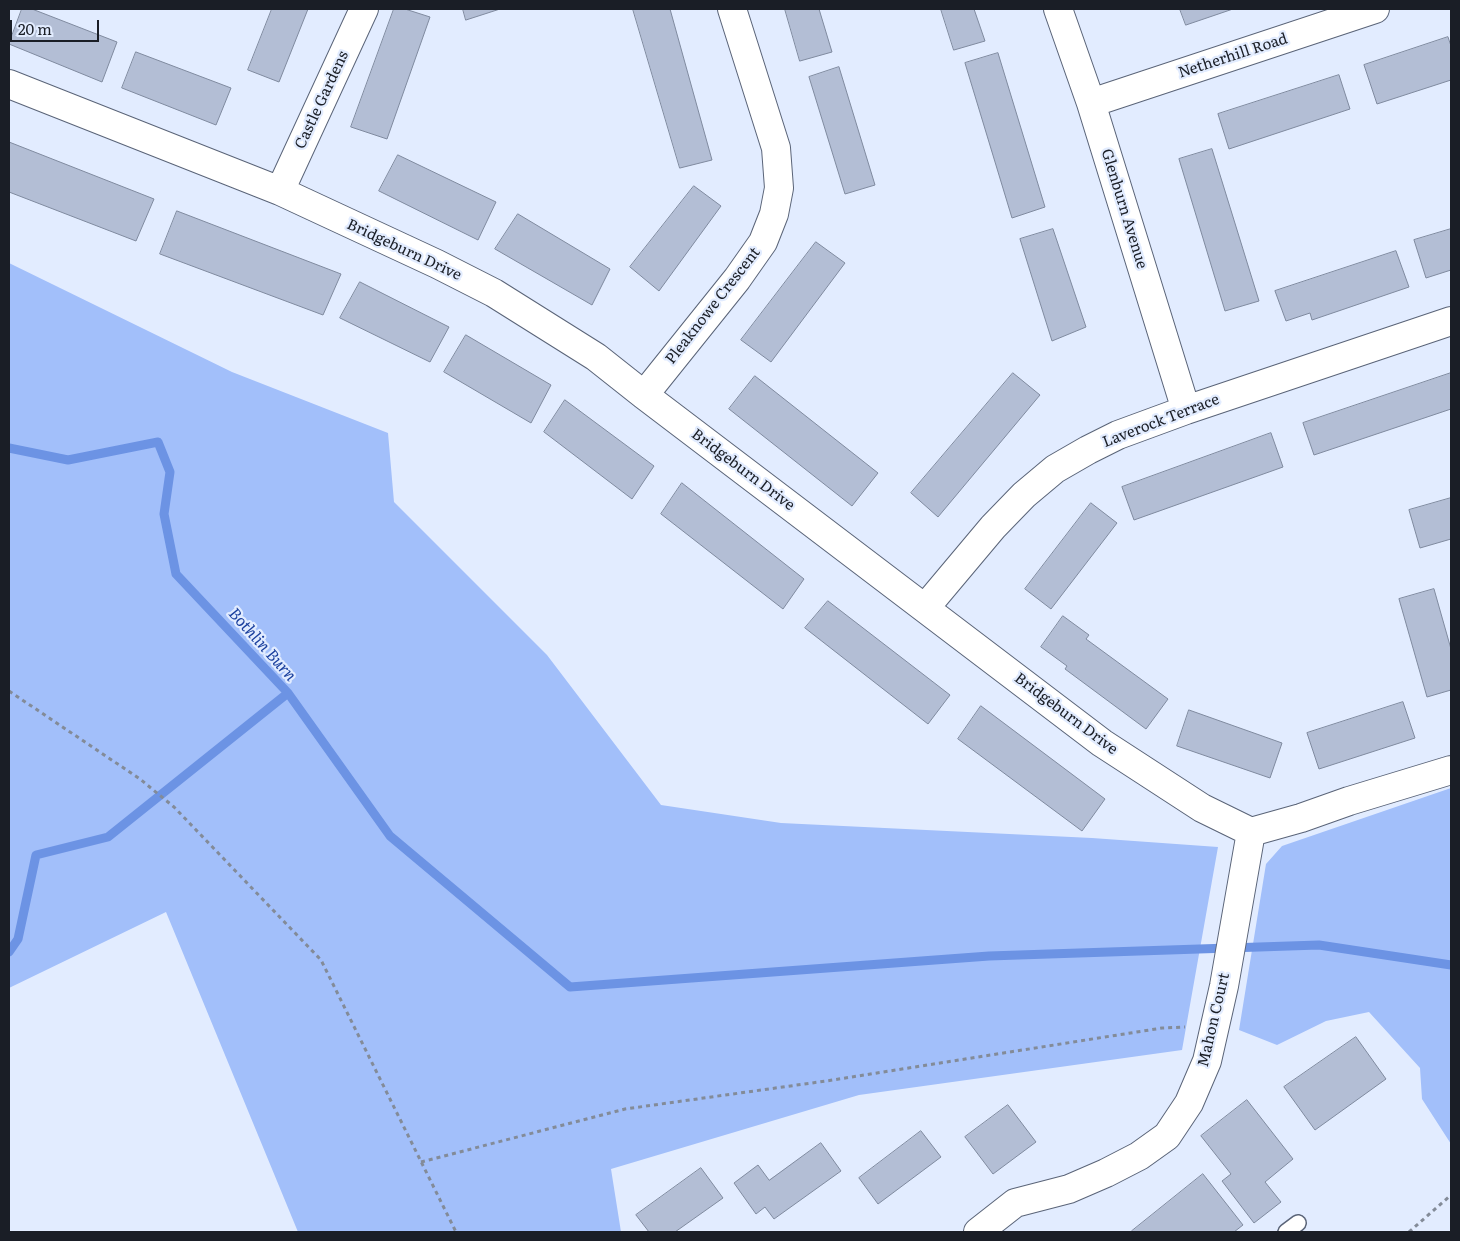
<!DOCTYPE html>
<style>
body{margin:0}
#map{position:relative;width:1460px;height:1241px;overflow:hidden;background:#e2ecff;font-family:Literata,serif}
canvas{display:block}
.frame{position:absolute;inset:0;border:10px solid #1a1e26;pointer-events:none}
.scale{position:absolute;left:10px;top:20px;width:89px;height:22px;box-sizing:border-box;border:2px solid #1a1e26;border-top:0;padding-left:6px;font-size:15px;line-height:18px;white-space:nowrap;color:#1a1e26;-webkit-text-stroke:4px #e2ecff;paint-order:stroke}
</style>
<div id="map">
<canvas width="1460" height="1241"></canvas>
<div class="frame"></div>
<div class="scale">20 m</div>
</div>
<script>
const context = document.querySelector('canvas').getContext('2d');
context.lineJoin = 'round';
function paint(path, color) { context.fillStyle = color; context.fill(path, 'evenodd'); }
function strokePath(path, color, width, dash) { context.strokeStyle = color; context.lineWidth = width; context.lineCap = dash ? 'butt' : 'round'; context.setLineDash(dash || []); context.stroke(path); }
function write(font, color, halo, rows, align = 'center') {
  context.font = font + ' Literata,serif'; context.lineWidth = 4.5; context.setLineDash([]); context.textBaseline = 'middle'; context.strokeStyle = halo; context.fillStyle = color; for (const [text, x, y, turn = 0] of rows) {
    context.save(); context.translate(x, y); context.rotate((+turn || 0) * Math.PI / 180); context.textAlign = isNaN(turn) ? turn : align; if (halo) context.strokeText(text, 0, 0); context.fillText(text, 0, 0); context.restore();
  }
}
paint(new Path2D(`
 M9 263 232 372 388 433 394 502 547 655 661 805 781 823 1092 838 1218 847 1182 1050 859 1095 611 1169 621 1232H298L166 912 9 988Z
 M1451 788V1144L1422 1099 1420 1068 1369 1012 1326 1021 1277 1045 1239 1030 1266 864 1282 846Z`), '#a2bffa');
strokePath(new Path2D(`
 M9 448 68 460 158 442 170 472 164 514 176 574 288 693 390 836 570 987 989 956 1319 945 1451 965
 M9 952 18 939 36 855 108 837 288 693`), '#6c93e4', 9);
const building = new Path2D(`
 M22 9H32L117 42 102 82 9 44Z
 M272 9H308L279 82 248 70Z
 M394 9H405L430 17 387 139 351 127Z
 M463 9H500L466 20Z
 M633 9H670L712 160 680 168Z
 M785 9H819L832 52 800 61Z
 M941 9H974L985 41 954 50Z
 M1180 9H1233L1186 25Z
 M1448 37 1451 46V80L1377 104 1364 65Z
 M136 52 231 88 216 125 122 88Z
 M998 53 1045 207 1012 218 965 63Z
 M839 67 875 185 845 194 809 77Z
 M1339 75 1350 109 1229 149 1218 114Z
 M9 142 154 199 136 241 9 192Z
 M1212 149 1259 301 1225 311 1179 159Z
 M398 155 496 202 478 240 379 191Z
 M694 186 721 206 659 291 630 267Z
 M177 211 341 274 323 315 160 254Z
 M518 214 610 269 592 305 495 249Z
 M1053 229 1086 327 1052 341 1020 239Z
 M1451 229V270L1426 278 1414 240Z
 M816 242 845 263 771 362 741 340Z
 M1396 251 1409 287 1312 320 1310 313 1286 321 1275 291Z
 M360 282 449 327 430 362 340 318Z
 M466 335 551 385 531 423 444 372Z
 M1013 373 1040 395 938 517 911 493Z
 M1451 373V409L1314 455 1303 423Z
 M755 376 878 473 852 506 729 409Z
 M565 400 654 466 632 499 544 432Z
 M1271 433 1283 467 1134 520 1122 487Z
 M682 483 804 579 783 609 661 514Z
 M1451 498V539L1420 548 1409 510Z
 M1091 503 1117 523 1051 609 1025 589Z
 M1434 589 1451 649V690L1427 697 1399 599Z
 M828 601 950 695 928 724 805 628Z
 M1063 616 1089 635 1086 639 1168 699 1146 729 1065 669 1067 666 1041 647Z
 M1403 702 1415 738 1319 769 1307 733Z
 M981 706 1105 799 1082 831 958 739Z
 M1189 710 1282 743 1270 778 1177 746Z
 M1356 1037 1386 1079 1315 1130 1284 1087Z
 M1247 1100 1293 1159 1265 1182 1281 1202 1254 1223 1222 1181 1231 1174 1201 1136Z
 M1008 1105 1036 1142 993 1174 965 1137Z
 M921 1131 941 1157 878 1204 859 1178Z
 M821 1143 841 1171 774 1219 765 1207 756 1214 734 1183 758 1165 769 1180Z
 M701 1168 723 1198 675 1232H649L636 1215Z
 M1203 1174 1243 1225 1234 1232H1133L1132 1231Z`);
paint(building, '#b3bed5');
strokePath(building, '#7f8a9f', 1);
const lane = new Path2D(`
 M1286 1232 1298 1223`);
const street = new Path2D(`
 M1058 9 1091 103 1186 410
 M9 84 280 191 437 264 494 293 596 357 644 395 1102 743 1202 808 1251 832 1301 818 1349 801 1451 770
 M1091 103 1375 9
 M280 191 364 9
 M644 395 737 279 763 242 774 214 779 188 776 148 732 9
 M925 608 993 527 1024 495 1055 469 1088 450 1118 435 1186 410 1451 321
 M978 1232 1015 1203 1069 1189 1106 1173 1139 1156 1167 1136 1189 1103 1207 1061 1224 986 1251 832`);
strokePath(lane, '#5a6478', 18);
strokePath(street, '#5a6478', 30);
strokePath(new Path2D(`
 M9 691 140 779 174 807 321 960 456 1232
 M421 1162 625 1109 826 1081 1162 1028 1185 1027
 M1409 1232 1451 1195`), '#838b98', 3, [4, 4]);
strokePath(lane, '#fff', 15);
strokePath(street, '#fff', 28);
write('15px', '#1a1e26', '#e2ecff', [
 ["Netherhill Road",1233,56,-18],
 ["Castle Gardens",322,100,-65],
 ["Glenburn Avenue",1124,209,73],
 ["Bridgeburn Drive",404,250,25],
 ["Pleaknowe Crescent",713,306,-52],
 ["Laverock Terrace",1161,421,-21],
 ["Bridgeburn Drive",743,470,37],
 ["Bridgeburn Drive",1066,714,37],
 ["Mahon Court",1214,1020,-77]
]);
write('italic 16px', '#1b409e', '#e2ecff', [
 ["Bothlin Burn",262,645,48]
]);
</script>
